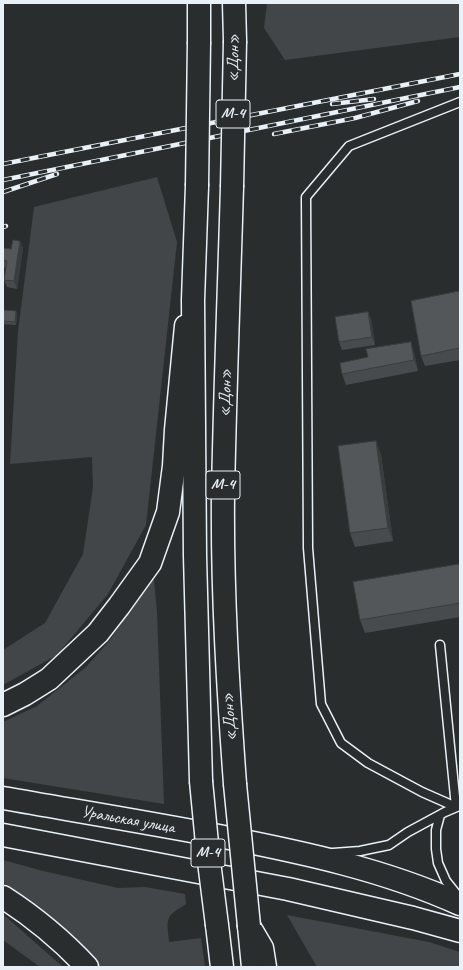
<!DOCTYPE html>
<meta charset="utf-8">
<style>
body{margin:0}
#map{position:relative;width:463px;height:970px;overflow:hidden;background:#2a2d2e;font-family:Caveat,sans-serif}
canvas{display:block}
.frame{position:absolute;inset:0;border:4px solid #e8f1f8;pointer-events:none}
</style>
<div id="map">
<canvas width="463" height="970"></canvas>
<div class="frame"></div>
</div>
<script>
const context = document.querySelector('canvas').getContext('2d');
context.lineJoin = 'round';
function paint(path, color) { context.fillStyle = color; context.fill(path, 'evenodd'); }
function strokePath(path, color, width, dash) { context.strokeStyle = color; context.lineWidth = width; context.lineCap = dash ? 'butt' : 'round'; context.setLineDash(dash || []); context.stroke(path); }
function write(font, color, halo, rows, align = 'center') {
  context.font = font + ' Caveat,sans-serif'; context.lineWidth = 4; context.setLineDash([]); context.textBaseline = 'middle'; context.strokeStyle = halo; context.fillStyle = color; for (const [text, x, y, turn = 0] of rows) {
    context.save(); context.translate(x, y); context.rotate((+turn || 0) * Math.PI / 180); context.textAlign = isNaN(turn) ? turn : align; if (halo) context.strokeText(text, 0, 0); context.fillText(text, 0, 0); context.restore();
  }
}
paint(new Path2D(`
 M267 3H460V37L285 60 264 28Z
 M157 177 177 242 146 525 108 594 57 655 3 685V650L45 623 83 554 93 487 92 457 10 464 18 331 34 207Z
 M153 569 157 612 164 804 3 778V722L37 706 86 667 110 640 137 601Z
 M3 860 43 871 118 888 145 887 185 894 186 904C164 918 167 917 169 942L201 938 205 967H102L55 920 3 882Z
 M3 915H4L63 967H40L3 940Z
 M287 915 429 942 460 952V967H317Z`), '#424648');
const lane = new Path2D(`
 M440 645 456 807
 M456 807 422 792 368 763 341 743 321 704 308 548 306 197 349 146 460 102
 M440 815 436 830V849L438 863 446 881 458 896
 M333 853 360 851 389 845 408 832 445 812 459 806`);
const secondary = new Path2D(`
 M3 705 25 694 49 679 98 633 119 606 150 563 168 512 174 466 176 430 186 326
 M3 798C77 811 151 823 224 837 305 853 385 870 460 904
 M3 835 288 889 413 918 460 931
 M3 897C34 917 62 940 87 967
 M249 926 262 948 265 967`);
const highway = new Path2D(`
 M234 3 235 41
 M199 42V3
 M197 186 193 300 195 556 201 781
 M232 187C229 289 225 392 223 494 222 591 228 687 235 784
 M217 925 222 967
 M249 926 253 967`);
strokePath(lane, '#e8f1f8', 11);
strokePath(secondary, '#e8f1f8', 25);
strokePath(highway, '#e8f1f8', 25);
strokePath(lane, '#2a2d2e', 8);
strokePath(secondary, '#2a2d2e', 22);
strokePath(highway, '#2a2d2e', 22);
const rail = new Path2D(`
 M332 104 374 99
 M274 134 355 118 418 101
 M3 164 460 74
 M3 180 460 87
 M3 192 57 174
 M3 227 6 226`);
strokePath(rail, '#e8f1f8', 4.5);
strokePath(rail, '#2a2d2e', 3, [9]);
const highwayBridge = new Path2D(`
 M197 186 199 42
 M232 187 235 41
 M201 781 208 854 217 925
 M235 784 249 926`);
strokePath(highwayBridge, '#e8f1f8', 25, []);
strokePath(highwayBridge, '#2a2d2e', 22);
paint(new Path2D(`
 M20 241 23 248 17 289 7 287 4 280 6 268 3 267V248L11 249Z
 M460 291V360L425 366 421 356Z
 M3 310 16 311 17 315 16 325 3 324Z
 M368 312 371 319 375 345 342 350 339 342Z
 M414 352 418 371 346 385 342 374Z
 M376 441 381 455 393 541 355 547 350 533Z
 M460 564V617L365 633 360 620Z`), '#474b4d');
paint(new Path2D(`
 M20 241 23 248 17 289 14 281Z
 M16 311 17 315 16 325 15 322Z
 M368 312 371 319 375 345 372 337Z
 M411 342 414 352 418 371 414 360Z
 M376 441 381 455 393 541 388 528Z`), '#3a3d3e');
const building = new Path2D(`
 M13 240 20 241 14 281 4 280 7 261 3 260V248L11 249Z
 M460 291V348L421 356 411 301Z
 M3 310 16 311 15 322 3 321Z
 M368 312 372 337 339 342 335 317Z
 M411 342 414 360 342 374 340 363 368 357 366 349Z
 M376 441 388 528 350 533 338 446Z
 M460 564V603L360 620 353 582Z`);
paint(building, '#535759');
strokePath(building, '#3a3d3e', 1);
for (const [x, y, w] of [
 [233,114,34],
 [223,485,34],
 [208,853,34]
]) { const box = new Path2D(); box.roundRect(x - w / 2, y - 14, w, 28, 3); context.fillStyle = '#2a2d2e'; context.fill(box); strokePath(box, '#e8f1f8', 1); }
write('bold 16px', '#e8f1f8', null, [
 ["М-4",233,114],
 ["М-4",223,485],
 ["М-4",208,853]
]);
write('17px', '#e8f1f8', '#2a2d2e', [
 ["«Дон»",234,58,-89],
 ["«Дон»",226,393,-88],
 ["«Дон»",230,717,-94],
 ["Уральская улица",128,820,10]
]);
</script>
